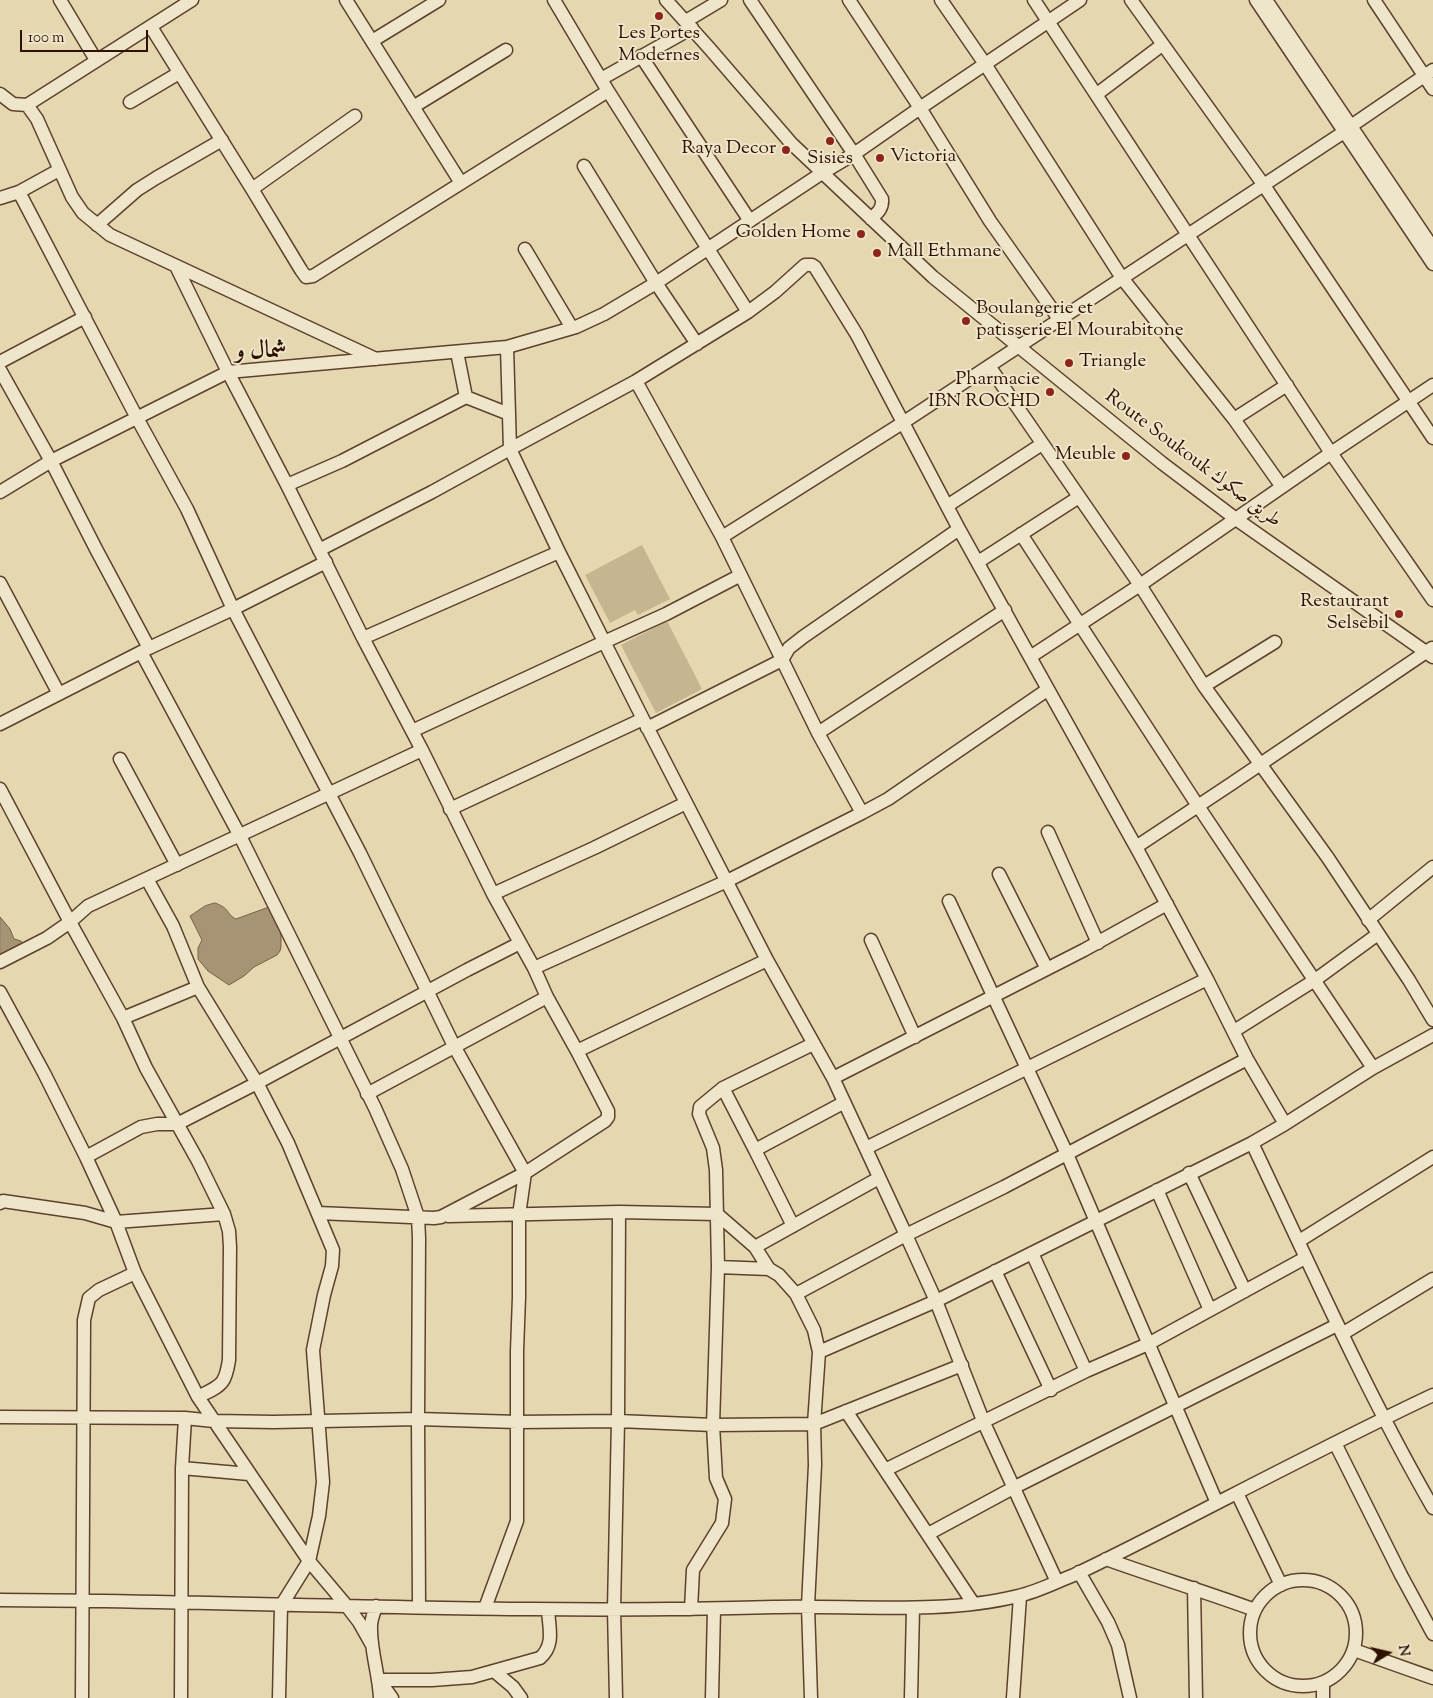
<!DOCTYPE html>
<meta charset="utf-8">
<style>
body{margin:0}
#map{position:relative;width:1433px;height:1698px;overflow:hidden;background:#e5d7af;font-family:"Sorts Mill Goudy",serif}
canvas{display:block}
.north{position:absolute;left:1363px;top:1628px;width:50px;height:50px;-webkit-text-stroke:4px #eee5cb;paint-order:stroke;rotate:81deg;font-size:14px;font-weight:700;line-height:20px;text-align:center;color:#2e1100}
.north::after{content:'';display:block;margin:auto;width:18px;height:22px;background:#2e1100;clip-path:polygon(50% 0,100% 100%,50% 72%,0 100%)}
.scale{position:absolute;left:20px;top:30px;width:128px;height:22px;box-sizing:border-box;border:2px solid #2e1100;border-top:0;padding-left:6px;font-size:15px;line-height:18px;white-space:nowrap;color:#2e1100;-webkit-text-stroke:4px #eee5cb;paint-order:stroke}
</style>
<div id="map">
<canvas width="1433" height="1698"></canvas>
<div class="north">N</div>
<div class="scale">100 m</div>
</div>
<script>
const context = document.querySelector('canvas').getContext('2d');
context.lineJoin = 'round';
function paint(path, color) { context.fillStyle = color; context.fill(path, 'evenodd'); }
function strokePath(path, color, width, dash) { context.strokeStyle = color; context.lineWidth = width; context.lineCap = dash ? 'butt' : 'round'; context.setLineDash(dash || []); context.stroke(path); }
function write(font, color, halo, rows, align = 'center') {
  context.font = font + ' "Sorts Mill Goudy",Amiri,serif'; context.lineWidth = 4; context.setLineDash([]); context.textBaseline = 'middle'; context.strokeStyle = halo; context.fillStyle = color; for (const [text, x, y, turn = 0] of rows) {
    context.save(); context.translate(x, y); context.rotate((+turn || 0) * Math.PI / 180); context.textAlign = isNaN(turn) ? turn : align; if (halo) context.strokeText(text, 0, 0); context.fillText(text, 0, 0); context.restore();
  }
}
paint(new Path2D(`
 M642 545 670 599 638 615 635 610 610 623 585 575Z
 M667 621 702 689 656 713 621 645Z`), '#c6b591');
const water = new Path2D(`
 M215 903C230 908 227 915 236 919L269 907 281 926V947L280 951 277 955 254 967 244 976 229 985 208 971 198 959V948L202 940 190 916 205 906Z
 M0 917 10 929 14 939 21 941 24 944 0 958Z`);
paint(water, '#a79474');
strokePath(water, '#776046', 1);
const minor = new Path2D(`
 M60 0 96 60
 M346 0 461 183
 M554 0 608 91 748 312
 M666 0 710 49 791 143 933 277 1162 463 1236 519 1433 657
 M750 0 854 154 882 199C883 209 877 213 871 219
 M849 0 920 108 990 221 1059 319
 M941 0 985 64 1122 278 1234 419 1282 487
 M1034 0 1331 453 1433 600
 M1131 0 1263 184 1433 438
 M1256 0 1433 264
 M1266 0 1433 248
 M1374 0 1433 89
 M686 21 721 0
 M151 27 252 189 301 270 306 277 313 276 608 91
 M372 41 439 0
 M641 56 750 221
 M601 79 692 28
 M0 94 13 104 27 105 192 0
 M1097 94 1162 45
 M130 102 179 73
 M27 105 37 119 72 197 83 213 110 235 376 359
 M413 107 506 50
 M1351 126 1433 70
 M584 166 656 283 697 344
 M252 189 355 116
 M0 198 19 192 59 170
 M97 225 137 190 156 178 222 140
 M525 249 572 328
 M176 266 228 372 287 485 363 638 422 750 493 894 534 968 547 997 577 1051 608 1111V1117L605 1121 525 1173 519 1215V1297L517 1351V1521L485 1608
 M0 362 85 317
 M989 366 1140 585 1204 686 1328 858 1409 980 1433 1020
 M0 370 51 461 96 549 149 648
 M636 381 510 449 559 552 643 719 767 960 833 1078 906 1235 796 1294
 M466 397 509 414
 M1234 419 1287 385
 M287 485 342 461 466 397 457 352
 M0 492 51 461 228 372 507 347 576 327 604 314 656 283 822 173 854 154 920 108 1080 0
 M947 506 1042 444
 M1021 534 1198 806 1373 1068
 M722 537 904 422 1344 132
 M319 550 432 492 510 449 507 347
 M978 562 1079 497
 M0 583 59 694
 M363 638 559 552
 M1432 648 1231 784 1136 847 1207 979 1247 1059 1285 1124 1373 1068 1433 1035
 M141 652 240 836 375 1108 402 1169 418 1217 419 1238 418 1419 419 1607
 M1030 657 959 529 857 335 815 267 812 265H805L775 292 748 312 636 381 722 537 818 733 862 813 888 799 1047 690
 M1204 686 1275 642
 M0 724 149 648 233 609 187 509 137 418 19 192
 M647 728 782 660 789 648 803 637 959 529
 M412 731 604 642 666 614 739 576
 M818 733 1005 610
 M120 759 177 865
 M0 789 70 922 123 1018 146 1068 198 1161 224 1214 229 1231 230 1247 229 1360C225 1386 221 1385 198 1397
 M450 809 643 719
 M1048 832 1098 943
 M1136 847 1030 657 1140 585 1331 453 1433 385
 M999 874 1047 969
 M147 879 173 926 198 987
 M493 894 594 848 686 803
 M949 901 1067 1154 1217 1503
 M1368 920 1433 867
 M871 940 915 1037
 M0 962 47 938 70 922 88 906 422 750
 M534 968 727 881 862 813
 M0 992 44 1073 86 1157 116 1222 135 1273 198 1397 309 1561 346 1605 359 1622 372 1645
 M123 1018 198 987 257 1083 288 1143 333 1250 332 1266 324 1295 313 1350 323 1482 319 1516 309 1561 281 1606 279 1698
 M1234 1031 1315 980 1378 934
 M577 1051 767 960
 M833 1078 1084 950 1167 904
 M723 1088 755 1150 843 1103
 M367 1094 547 997
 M1252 1143C1310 1265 1365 1390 1433 1508
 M866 1148 1207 979
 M755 1150 793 1226
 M86 1157 141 1127 157 1124H177L257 1083 467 970 520 943
 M1189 1173 1245 1291
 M1157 1190 1210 1310
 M0 1203 3 1201 85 1213 116 1222 224 1214
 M318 1213 434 1218 441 1217 525 1173 454 1046 360 853 233 609 326 562
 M448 1216 619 1212 717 1214 755 1247 769 1269
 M1299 1241 1433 1157
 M755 1247 879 1178
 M1032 1253 1086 1371
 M718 1267 769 1269 779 1275 796 1294 814 1330 819 1352 814 1424 815 1465 808 1606 811 1698
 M995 1271 1051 1390
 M1342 1334 1433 1279
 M819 1352 936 1301 1252 1143 1285 1124
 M846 1411 973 1603
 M0 1417 185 1418 214 1421 274 1422 418 1419 517 1422 618 1421 713 1425 814 1424 962 1365
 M1335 1443 1401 1575 1433 1634
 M182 1468 249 1474
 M885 1470 1086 1371 1148 1344 1305 1258
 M1237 1493 1281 1585
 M928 1534 1015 1487 1337 1325
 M1106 1559C1156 1577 1206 1592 1255 1610
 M1079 1572 1108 1622 1118 1645 1130 1698
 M1250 1633a53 53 0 1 1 106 0a53 53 0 1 1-106 0Z
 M1057 1582 984 1423 936 1301 906 1235 1004 1187 1247 1059
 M1194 1588 1196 1698
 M0 1600C258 1601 516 1615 774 1607 853 1605 941 1615 1018 1596 1037 1592 1056 1582 1074 1575 1110 1558 1145 1540 1180 1522 1264 1479 1348 1435 1433 1395
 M376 1606C374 1613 371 1619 371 1626 370 1649 379 1674 380 1698
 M691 1609 693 1570 722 1523 725 1499 716 1478 713 1425 718 1267 716 1170 713 1148 699 1114 700 1107 723 1088 813 1044
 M1354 1650 1433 1678
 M494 1671 513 1687 521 1698
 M379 1680H432L472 1677 540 1658C555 1645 549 1628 548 1610
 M379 1680 392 1698
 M82 1698 84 1320 89 1298 99 1290 135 1273
 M181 1698 182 1468 185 1418
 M616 1698 614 1609 618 1421 619 1212
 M712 1698 714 1609
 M911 1698 913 1608
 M1013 1698 1020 1596
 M1323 1698V1683`);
strokePath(minor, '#5c422c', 15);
strokePath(minor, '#eee5cb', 12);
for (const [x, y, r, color] of [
 [659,16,5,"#8f2418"],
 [830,141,5,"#8f2418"],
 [786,150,5,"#8f2418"],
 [880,158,5,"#8f2418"],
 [861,234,5,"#8f2418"],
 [877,253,5,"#8f2418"],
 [966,321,5,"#8f2418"],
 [1069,363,5,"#8f2418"],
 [1050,392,5,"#8f2418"],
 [1126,456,5,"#8f2418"],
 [1399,614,5,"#8f2418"]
]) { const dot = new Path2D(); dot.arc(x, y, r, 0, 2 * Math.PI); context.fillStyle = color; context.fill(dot); strokePath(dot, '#eee5cb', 2); }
write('19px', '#2e1100', '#eee5cb', [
 ["Les Portes",659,35,"center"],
 ["Modernes",659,57,"center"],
 ["Raya Decor",776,150],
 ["Victoria",890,158,"left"],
 ["Sisies",830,160,"center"],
 ["Golden Home",851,234],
 ["Mall Ethmane",887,253,"left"],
 ["Boulangerie et",976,310,"left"],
 ["patisserie El Mourabitone",976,332,"left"],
 ["Triangle",1079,363,"left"],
 ["Pharmacie",1040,381],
 ["IBN ROCHD",1040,403],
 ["Meuble",1116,456],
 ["Restaurant",1389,603],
 ["Selsebil",1389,625]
], 'right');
write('19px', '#2e1100', '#eee5cb', [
 ["Route Soukouk طريق صكوك",1192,460,37]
]);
write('bold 24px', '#2e1100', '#eee5cb', [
 ["شمال و",261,353]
]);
</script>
